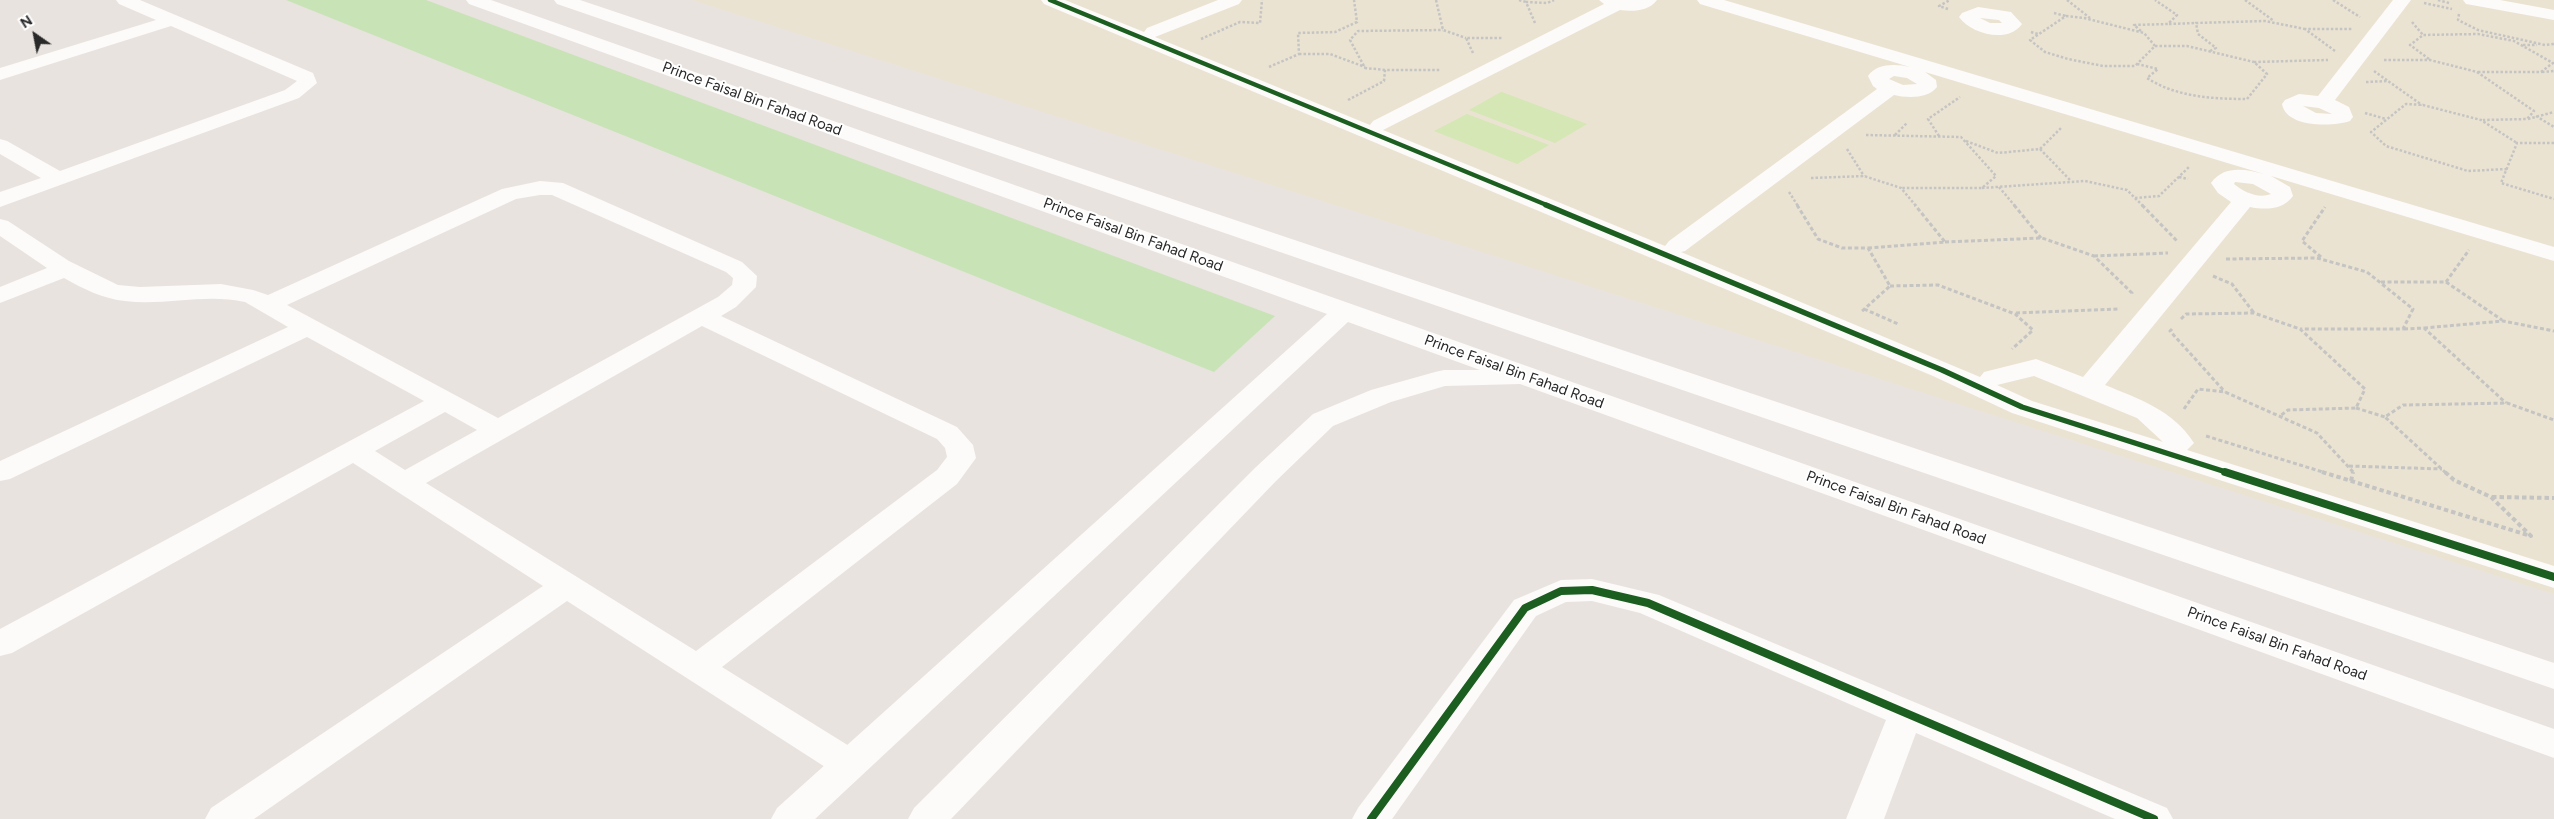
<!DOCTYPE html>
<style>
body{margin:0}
#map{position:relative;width:2554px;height:819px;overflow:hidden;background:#e8e3de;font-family:Figtree,sans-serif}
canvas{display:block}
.north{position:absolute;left:10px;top:10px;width:50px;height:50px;-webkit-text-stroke:4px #fff;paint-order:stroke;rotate:327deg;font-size:14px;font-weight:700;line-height:20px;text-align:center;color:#292929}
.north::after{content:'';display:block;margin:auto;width:18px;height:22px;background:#292929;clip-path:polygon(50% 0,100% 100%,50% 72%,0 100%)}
</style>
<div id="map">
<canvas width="2554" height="819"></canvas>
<div class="north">N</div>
</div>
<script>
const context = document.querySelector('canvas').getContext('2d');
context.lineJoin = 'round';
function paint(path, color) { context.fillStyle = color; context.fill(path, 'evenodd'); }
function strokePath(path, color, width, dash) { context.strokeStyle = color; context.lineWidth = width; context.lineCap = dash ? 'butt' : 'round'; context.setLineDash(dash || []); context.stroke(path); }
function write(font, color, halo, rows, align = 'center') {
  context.font = font + ' Figtree,sans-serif'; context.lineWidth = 4; context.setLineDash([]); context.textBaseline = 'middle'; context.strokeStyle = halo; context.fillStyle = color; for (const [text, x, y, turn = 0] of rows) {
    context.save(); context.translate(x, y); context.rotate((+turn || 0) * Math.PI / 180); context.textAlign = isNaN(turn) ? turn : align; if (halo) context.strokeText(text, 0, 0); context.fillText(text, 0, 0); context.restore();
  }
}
paint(new Path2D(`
 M692 0H2554V594Z`), '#ebe3d2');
paint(new Path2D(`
 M286 0H426L1275 316 1214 372Z`), '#c8e3b6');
paint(new Path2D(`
 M1501 92H1502L1587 124 1555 143 1469 110Z
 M1467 114 1549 145 1517 164 1434 131Z`), '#d4e7b4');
strokePath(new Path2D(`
 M1436 0 1443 30 1466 38
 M1519 0 1526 2
 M2067 0 2090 18
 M2245 0 2274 21
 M2333 0 2360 17
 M2438 0 2449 3
 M2424 3 2452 9
 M1948 9 1939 6 1950 0
 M2054 13 2066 16
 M2459 14 2458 20 2478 30 2545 45 2554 44
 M2066 16 2084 18 2144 33 2155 46 2135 66H2103L2068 59 2045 52 2030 40Z
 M2412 22 2423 35
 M1535 23 1526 2 1547 3 1554 0
 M2169 24 2196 23
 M2141 31 2134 25 2168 24 2177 15 2155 0
 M2031 32 2038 34
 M1201 39 1240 22 1260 23 1262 0
 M2523 45H2537
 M2155 46H2187L2254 62
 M2210 51 2216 48 2198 34 2196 23 2265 21 2305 29
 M2335 51 2305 29H2352
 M1473 53 1466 38H1502
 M1299 54H1330L1365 67
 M2429 59 2410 45 2423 35 2478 34 2514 41 2553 63 2541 72H2477
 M2384 60H2430L2477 72 2534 111 2527 119 2483 120
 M2137 64 2158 69 2147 78C2176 97 2213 99 2247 99L2267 74 2254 62 2328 60
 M1269 67 1299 54 1298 33 1335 32 1357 22 1354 0
 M1385 70 1365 68 1350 40 1358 31 1443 30
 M2374 71 2388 81
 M2542 72 2554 71
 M2366 82 2388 81 2422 105
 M1348 100 1384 81 1385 70H1440
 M2365 113 2386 119
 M2536 116 2554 127
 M2528 119 2554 112
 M1866 135 1961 137 1996 176 1982 188H1901
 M1895 135 1907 123
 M1939 136 1928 119 1960 97
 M1966 141 1998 153 2040 149 2061 128
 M2554 143H2517L2501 183 2554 199
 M1847 149 1864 176
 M2040 149 2071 181
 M2507 169 2468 171 2386 146 2371 132 2406 104 2423 105 2481 120 2517 143
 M2179 177 2188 179
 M1811 178 1864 176 1901 188 1916 206
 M1999 187 2015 206
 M1982 188 2085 181 2127 190 2143 206
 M1789 192 1798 206
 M2135 198 2159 196 2189 167`), '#c4c4c3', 2.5, [2.5, 2]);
strokePath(new Path2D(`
 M1797 205 1818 239 1842 248H1868L1890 286 1861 312
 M2014 205 2041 238
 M2142 205 2178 242
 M1945 242 2042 238 2094 256 2132 293 2131 295
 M1868 248 1945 242 1915 205
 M2094 256 2168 253
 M2321 257 2302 241 2325 207
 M2226 259 2317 258 2367 272 2413 309 2403 329H2300
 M2213 276 2232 284 2254 313
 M2381 282H2446L2469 250
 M2446 282 2502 320
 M1890 286 1938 285 2015 314 2033 330 2012 349
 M1864 309 1898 324
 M2016 313 2120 309
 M2181 319 2186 314 2254 313 2300 329 2365 389 2356 408 2288 410 2280 416
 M2424 328 2503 321 2554 331
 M2172 329 2170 331 2225 392
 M2404 329 2424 328 2506 403
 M2356 408 2385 417
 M2184 409 2198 389 2225 392 2317 433 2354 473
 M2206 436 2326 473
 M2349 466 2442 469
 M2446 473 2385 417 2403 405 2507 403 2554 420`), '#c4c4c3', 3, [4, 2.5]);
strokePath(new Path2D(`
 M2322 472 2531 536 2491 497 2454 480 2445 472
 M2351 481 2353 472
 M2492 497 2554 498`), '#c4c4c3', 4, [4.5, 3]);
paint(new Path2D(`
 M116 0H140L313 73 317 83 299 98 0 207V192L41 178 0 154V139L7 141 60 171 285 90 297 81 171 26 0 80V68L156 20 119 4Z
 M1041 0H1065L1144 32 1147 28 1218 0H1242L1239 4 1155 37 1370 125 1373 121 1604 4 1599 0H1657C1649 11 1633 12 1620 10L1383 130 1665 246 1669 241 1877 89 1873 86 1868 76C1877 63 1896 64 1910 67L1700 4 1697 0H1724L2554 247V261L2271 176 2290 187 2293 196C2283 210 2265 210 2250 207L2105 385C2139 399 2173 410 2194 443L2187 450 2554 566V588L2012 413 1933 376 1044 4ZM1925 72 2264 174C2245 169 2224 165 2211 183L2218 193 2231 202 2083 377 2036 359 1984 372 1980 377 1681 252 1685 251 1894 95C1907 98 1928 99 1937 87L1936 80ZM1894 76 1907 78 1917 84 1903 85 1889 79ZM2235 182 2253 184 2271 194C2258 199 2244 192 2234 184ZM2034 376 2137 418 2163 442 2032 401 1997 385Z
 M2393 0H2411L2335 100 2349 107 2353 117 2350 121C2333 127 2286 128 2282 104L2285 100 2299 94 2318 96ZM2303 106 2319 108 2332 114 2316 113Z
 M2463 0H2500L2554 10V20L2472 5 2466 4Z
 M1978 7 2011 12 2022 24C2008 44 1971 34 1959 17L1962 13ZM1980 18 1999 20 2002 23H1990Z
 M540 181 563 183 742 262 757 276 756 287 736 307 721 316 957 427 973 445 976 458 957 484 722 667 862 754 867 764 862 774 849 779 836 774 567 601 254 819H205L211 808 543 586 353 463 12 653 0 656V629L424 401 307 337 10 479 0 481V461L288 327 245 302C205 293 165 306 125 301 104 299 83 289 64 278L0 303V287L47 268 0 236V219L8 221 69 261 118 285 140 287 221 284 253 290 268 295 502 189ZM540 195H552L726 272 733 278 732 285 718 297 498 418 287 305 516 199ZM702 326 937 439 945 448 947 457 937 470 696 651 426 483ZM445 412 477 430 405 470 375 451Z
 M1592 579 1659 595 2167 808 2173 819H2115L1916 733 1884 819H1846L1886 720 1640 613 1592 601 1566 602 1536 616 1392 819H1352L1358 808 1514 600 1561 580Z`), '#fcfbfa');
paint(new Path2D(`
 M466 0H491L2554 729V758L1520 384 1445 386 1391 402 1333 426 1276 481 951 819H908L914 808 1256 467 1313 414 1371 390 1435 372 1444 370H1480L1348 322 815 819H771L777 808 1327 314 469 4Z
 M554 0H580L2554 663V689L557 4Z`), '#fcfbfa');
strokePath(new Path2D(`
 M1050 0 1549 206`), '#1b5e20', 4.5);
strokePath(new Path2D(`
 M1546 205 1942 370 2022 407 2229 473`), '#1b5e20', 5.5);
strokePath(new Path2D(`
 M2225 472 2554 577
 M1371 819 1525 608 1561 591 1592 590 1648 603 2154 819`), '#1b5e20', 8);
write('15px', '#292929', '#fff', [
 ["Prince Faisal Bin Fahad Road",752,99,20],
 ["Prince Faisal Bin Fahad Road",1133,235,20],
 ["Prince Faisal Bin Fahad Road",1514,372,20],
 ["Prince Faisal Bin Fahad Road",1896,508,20],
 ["Prince Faisal Bin Fahad Road",2277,644,20]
]);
</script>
